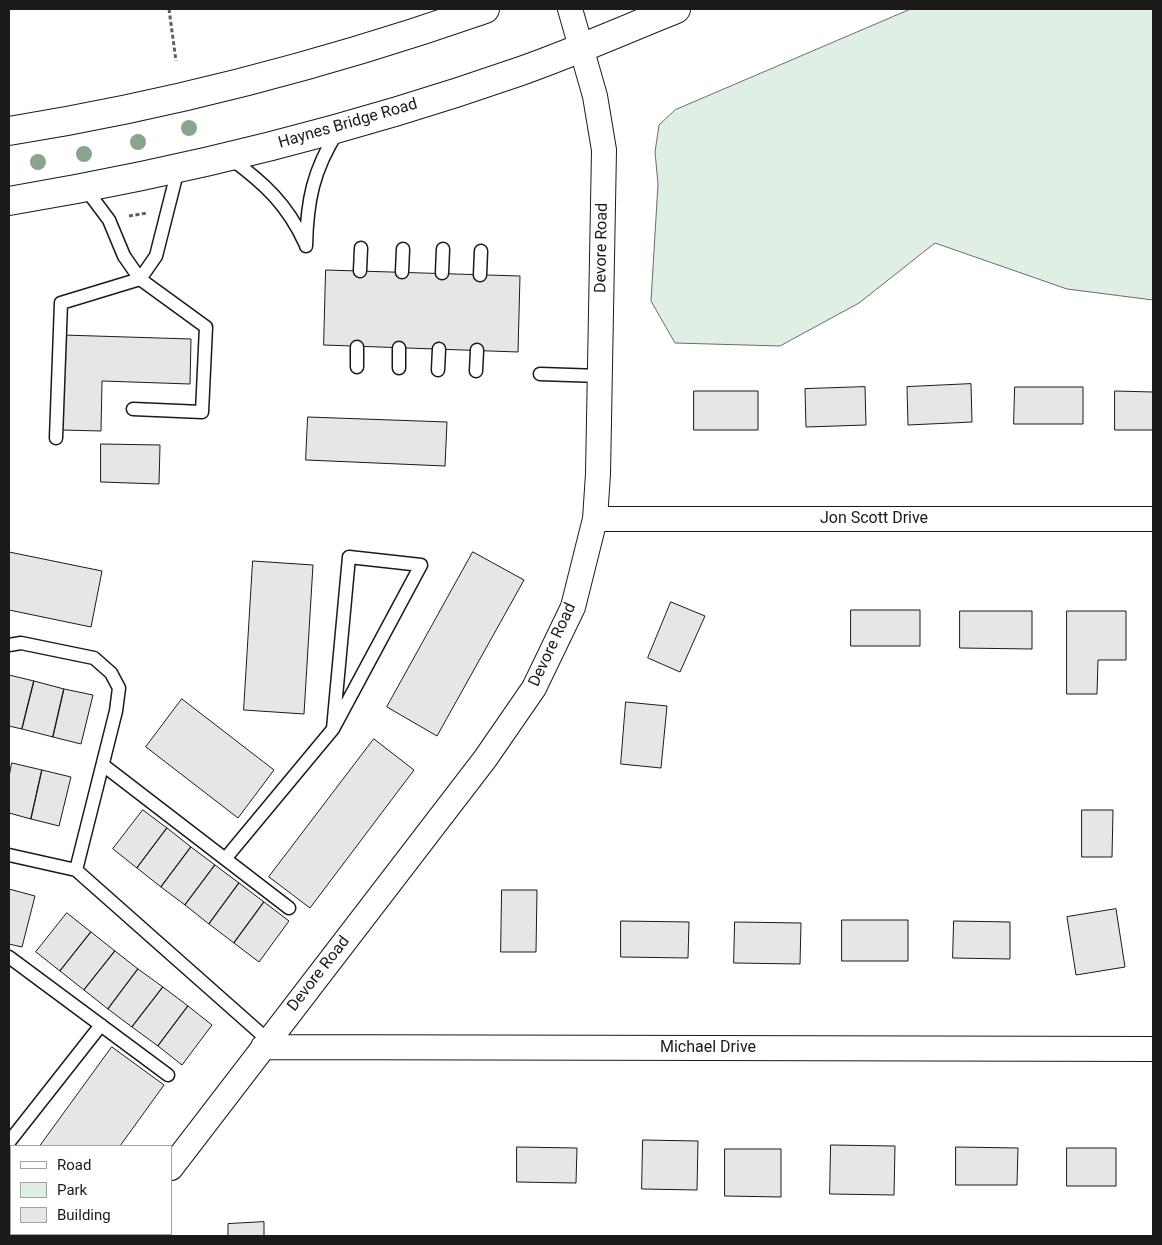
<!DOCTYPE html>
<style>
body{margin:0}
#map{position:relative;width:1162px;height:1245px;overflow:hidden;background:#fff;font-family:Roboto,sans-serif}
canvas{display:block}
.frame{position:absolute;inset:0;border:10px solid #1a1a1a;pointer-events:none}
.legend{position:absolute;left:10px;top:1145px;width:162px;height:90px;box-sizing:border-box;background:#fff;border:1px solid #a3a3a3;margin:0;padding:6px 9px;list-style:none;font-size:15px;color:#1a1a1a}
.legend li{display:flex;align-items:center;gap:10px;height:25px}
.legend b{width:25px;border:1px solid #a3a3a3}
</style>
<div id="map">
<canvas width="1162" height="1245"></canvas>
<div class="frame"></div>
<ul class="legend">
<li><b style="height:6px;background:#fff"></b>Road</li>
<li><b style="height:14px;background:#e0efe3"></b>Park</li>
<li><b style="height:14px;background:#e6e6e6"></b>Building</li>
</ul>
</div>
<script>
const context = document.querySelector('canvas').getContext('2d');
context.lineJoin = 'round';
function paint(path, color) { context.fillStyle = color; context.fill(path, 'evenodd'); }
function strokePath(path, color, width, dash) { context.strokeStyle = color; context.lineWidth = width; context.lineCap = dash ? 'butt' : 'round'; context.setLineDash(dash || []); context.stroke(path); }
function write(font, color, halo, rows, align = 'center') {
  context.font = font + ' Roboto,sans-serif'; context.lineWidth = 4; context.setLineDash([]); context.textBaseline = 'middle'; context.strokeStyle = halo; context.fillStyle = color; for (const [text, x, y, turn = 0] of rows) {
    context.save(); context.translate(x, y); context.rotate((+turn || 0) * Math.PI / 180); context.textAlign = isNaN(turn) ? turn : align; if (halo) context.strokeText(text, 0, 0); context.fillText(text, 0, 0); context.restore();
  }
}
const green = new Path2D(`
 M911 9H1153V300L1067 289 935 243 859 303 780 346 675 343 651 301 658 184 655 152 659 125 675 110Z`);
paint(green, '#e0efe3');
strokePath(green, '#6a6a6a', 1);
const building = new Path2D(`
 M326 270 520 276 518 352 324 345Z
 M63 335 191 339 190 384 102 381 101 431 61 430Z
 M971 384 972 422 908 425 907 387Z
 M865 387 866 425 806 427 805 389Z
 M1015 387H1083V424H1014Z
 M694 391H758V430H694Z
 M1115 391 1153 392V430H1115Z
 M308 417 447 422 445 466 306 460Z
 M101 444 160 445 159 484 101 482Z
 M9 552 102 571 91 627 9 610Z
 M473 552 524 580 437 736 387 707Z
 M253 561 313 565 304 714 244 710Z
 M671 602 705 616 680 672 648 658Z
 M851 610H920V646H851Z
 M960 611H1032V649L960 648Z
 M1067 611H1126V660H1098L1097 694H1067Z
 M9 675 34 681 22 729 9 726Z
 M34 681 64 689 53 737 22 729Z
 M64 689 93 695 81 744 53 737Z
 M182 699 274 770 238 818 146 747Z
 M626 702 667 706 661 768 621 764Z
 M374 739 414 770 310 908 269 877Z
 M12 763 42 770 31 819 9 813V777Z
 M42 770 71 777 59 826 31 819Z
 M143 810 167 828 137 868 113 849Z
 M1082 810H1113L1112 857H1082Z
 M167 828 191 847 161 887 137 868Z
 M191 847 215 865 185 905 161 887Z
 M215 865 239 883 209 924 185 905Z
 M239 883 264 902 234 943 209 924Z
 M9 889 35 896 22 947 9 944Z
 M502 890H537L536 952H501Z
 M264 902 289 921 259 962 234 943Z
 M1116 909 1125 967 1076 975 1067 917Z
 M67 913 91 932 60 971 36 952Z
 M842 920H908V961H842Z
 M621 921 689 922 688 958 621 957Z
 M954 921 1010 922V959L953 958Z
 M735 922 801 923 800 964 734 963Z
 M91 932 115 951 84 990 60 971Z
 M115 951 138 969 108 1009 84 990Z
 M138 969 163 987 132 1027 108 1009Z
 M163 987 188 1006 158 1046 132 1027Z
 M188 1006 212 1025 182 1065 158 1046Z
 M112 1047 164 1085 120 1146H40Z
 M643 1140 698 1141 697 1190 642 1189Z
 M831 1145 895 1146 894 1195 830 1194Z
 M517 1147 577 1148 576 1183 517 1182Z
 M956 1147 1018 1148 1017 1185H956Z
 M1067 1148H1116V1186H1067Z
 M725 1149H781V1197L725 1196Z
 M11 1187V1230L9 1233V1190Z
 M264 1222V1236H228V1224Z
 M11 1230V1234H41L39 1236H9Z`);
paint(building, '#e6e6e6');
strokePath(building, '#1a1a1a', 1);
const service = new Path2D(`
 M230 158C264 183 287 204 305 243
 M85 188 109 220 124 256 140 279 156 256 178 169
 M306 246C307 201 313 170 338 131
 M360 271 361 248
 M402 272 403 249
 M442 273 443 249
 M480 275 481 251
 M357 367V347
 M399 368V348
 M438 370 439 349
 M476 371 477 350
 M540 374 600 376
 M56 438 61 303 140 279 206 327 202 412 133 409
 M9 645 21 643 94 658 111 673 119 688 116 711 76 870
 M103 765 289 908
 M9 855 76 870 268 1040
 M225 859 333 729 349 557 421 565 333 729
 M9 957 168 1075
 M9 1142 101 1025`);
const minor = new Path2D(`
 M595 519H1153
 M263 1047 1153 1049
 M171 1168 485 759 534 688 573 607 595 519 598 474 604 150 595 96 570 9
 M120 1236 122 1234`);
const secondary = new Path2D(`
 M9 131C171 105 330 63 485 9
 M9 201C182 172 352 130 518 72 572 53 624 30 676 9`);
strokePath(service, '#1a1a1a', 15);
strokePath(minor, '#1a1a1a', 26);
strokePath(secondary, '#1a1a1a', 30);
strokePath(new Path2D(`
 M169 9 176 61
 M129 216 147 213`), '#5f5f5f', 3, [4, 2.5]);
strokePath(service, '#fff', 12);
strokePath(minor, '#fff', 24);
strokePath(secondary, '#fff', 28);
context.fillStyle = '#8aa48f';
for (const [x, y] of [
 [189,128],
 [138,142],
 [84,154],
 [38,162]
]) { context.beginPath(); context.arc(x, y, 8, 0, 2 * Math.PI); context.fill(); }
write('16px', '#1a1a1a', '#fff', [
 ["Haynes Bridge Road",348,124,-16],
 ["Devore Road",602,248,-89],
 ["Jon Scott Drive",874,519],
 ["Devore Road",553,645,-65],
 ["Devore Road",319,974,-52],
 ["Michael Drive",708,1048]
]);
</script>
